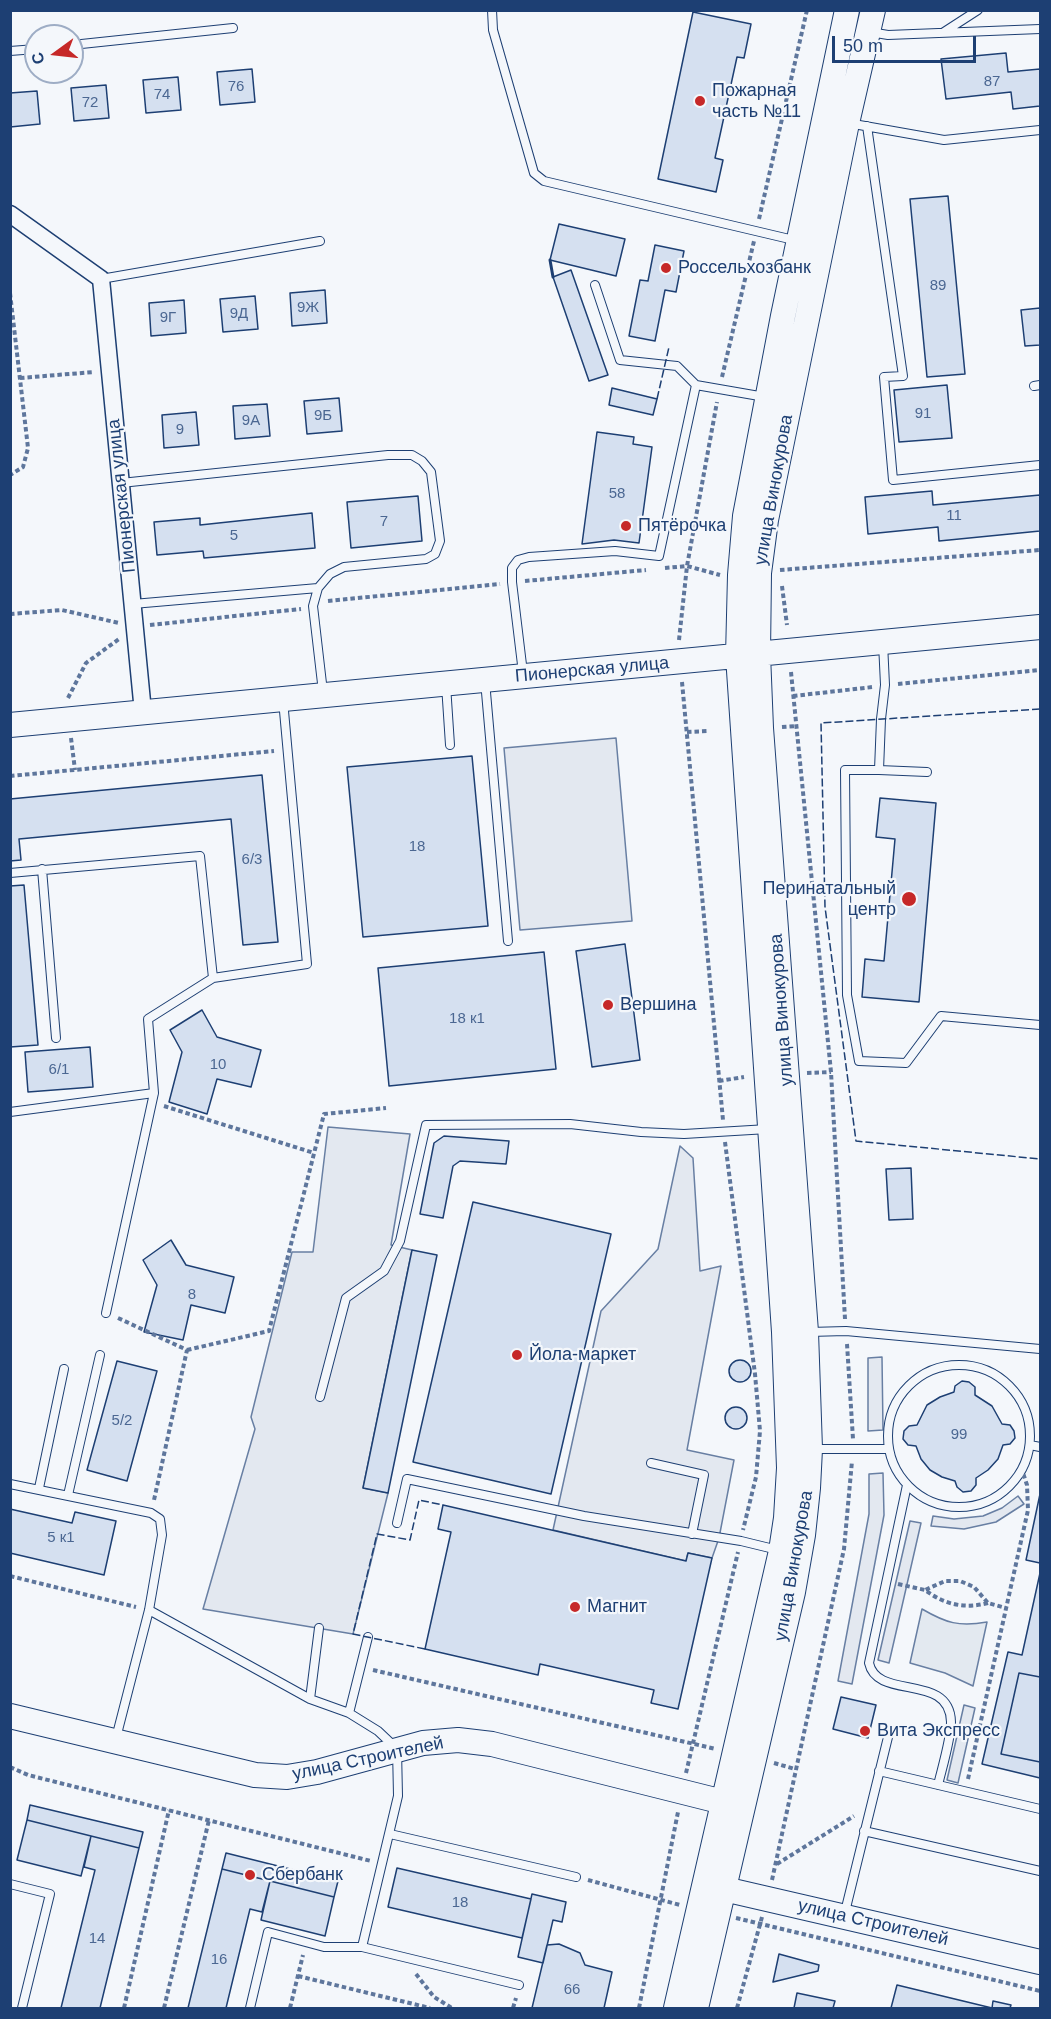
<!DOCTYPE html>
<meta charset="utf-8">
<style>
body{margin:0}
#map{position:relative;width:1051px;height:2019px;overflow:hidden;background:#f4f7fb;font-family:Helvetica,sans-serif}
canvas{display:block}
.frame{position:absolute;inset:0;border:12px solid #1d3f73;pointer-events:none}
.north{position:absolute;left:24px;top:24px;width:60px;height:60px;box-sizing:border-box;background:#f4f7fb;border:2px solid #9eadc5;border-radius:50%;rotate:255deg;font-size:16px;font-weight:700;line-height:24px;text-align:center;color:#1d3f73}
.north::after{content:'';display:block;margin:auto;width:21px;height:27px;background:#c62828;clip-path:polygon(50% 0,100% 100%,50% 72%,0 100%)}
.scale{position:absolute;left:832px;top:36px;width:144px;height:27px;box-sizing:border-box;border:3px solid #1d3f73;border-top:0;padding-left:8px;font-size:18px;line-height:21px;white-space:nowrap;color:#1d3f73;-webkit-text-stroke:4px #f4f7fb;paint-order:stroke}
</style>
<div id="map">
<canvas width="1051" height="2019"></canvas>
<div class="frame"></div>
<div class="north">С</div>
<div class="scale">50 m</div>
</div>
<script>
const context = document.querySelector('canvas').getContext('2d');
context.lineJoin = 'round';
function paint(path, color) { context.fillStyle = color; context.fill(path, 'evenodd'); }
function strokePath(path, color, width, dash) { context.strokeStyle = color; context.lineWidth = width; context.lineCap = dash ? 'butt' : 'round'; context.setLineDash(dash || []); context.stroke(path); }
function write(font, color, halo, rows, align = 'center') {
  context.font = font + ' Helvetica,sans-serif'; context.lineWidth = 4.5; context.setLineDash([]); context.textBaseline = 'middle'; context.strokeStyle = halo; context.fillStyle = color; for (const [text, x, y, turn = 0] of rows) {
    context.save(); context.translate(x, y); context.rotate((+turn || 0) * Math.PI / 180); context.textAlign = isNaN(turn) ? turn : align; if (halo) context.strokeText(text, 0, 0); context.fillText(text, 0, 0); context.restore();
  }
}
const green = new Path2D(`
 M922 1609C946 1623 959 1627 987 1622L973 1686 945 1673 910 1663Z`);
paint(green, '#e3e9f0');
strokePath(green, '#687fa3', 1.5);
const parking = new Path2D(`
 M616 738 632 921 520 930 504 748Z
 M328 1127 410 1134 391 1245 412 1250 363 1488 388 1493 353 1634 203 1609 255 1429 251 1417 292 1252H313Z
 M680 1146 693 1158 700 1271 721 1266 687 1450 734 1460 719 1538 712 1558 688 1553 686 1561 553 1530 601 1311 658 1249Z
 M882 1357 883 1430 868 1431V1358Z
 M883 1473 884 1515 852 1684 838 1681 869 1514V1474Z
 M1018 1496 1024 1504 996 1522 964 1529 931 1526 933 1516 954 1519 983 1516 1002 1508Z
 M910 1521 921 1523 889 1663 878 1660Z
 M964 1705 975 1708 958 1783 947 1780Z`);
paint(parking, '#e3e8f0');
strokePath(parking, '#687fa3', 1.5);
const building = new Path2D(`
 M693 12 751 24 744 58 737 57 715 158 723 160 716 192 658 179Z
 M1006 53 1008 72 1040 69V106L1013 109 1011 92 946 99 941 59Z
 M252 69 255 102 220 105 217 72Z
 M178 77 181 110 146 113 143 80Z
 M106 85 109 118 74 121 71 88Z
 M37 91 40 124 10 127V93Z
 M948 196 965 374 927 377 910 199Z
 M559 224 625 239 616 276 550 260Z
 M655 245 684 251 676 292 665 290 655 341 629 336 640 280 648 281Z
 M571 270 608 375 589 381 553 277Z
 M325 290 327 323 292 326 290 293Z
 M255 296 258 329 223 332 220 299Z
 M184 300 186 333 151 336 149 303Z
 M1040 308V345L1025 346 1021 310Z
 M947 385 952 438 899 442 894 390Z
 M612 388 657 399 653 415 609 405Z
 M339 398 342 431 307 434 304 401Z
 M267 404 270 436 235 439 233 406Z
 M196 412 199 445 164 448 162 415Z
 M597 432 634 437 633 444 652 447 639 543 614 540 582 544Z
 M932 491 933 505 1040 495V531L939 541 938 527 868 534 865 497Z
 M418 496 422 541 351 548 347 502Z
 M312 513 315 548 204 558 203 551 157 555 154 522 200 518V525Z
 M472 756 488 926 363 937 347 767Z
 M262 775 278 942 243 945 231 819 19 839 21 860 10 861V799Z
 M880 798 936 803 919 1002 862 997 865 959 884 961 895 839 876 837Z
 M24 885 38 1045 10 1047V886Z
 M625 944 640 1060 592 1067 576 951Z
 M544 952 556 1069 389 1086 378 968Z
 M202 1010 217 1037 261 1050 251 1087 217 1079 207 1114 169 1102 182 1052 170 1030Z
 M90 1047 93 1087 28 1092 25 1052Z
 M444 1136 509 1141 506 1164 460 1161 453 1166 443 1218 420 1214 434 1143Z
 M911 1168 913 1219 889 1220 886 1169Z
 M473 1202 611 1234 551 1494 413 1462Z
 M171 1240 186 1265 234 1277 225 1313 191 1305 183 1340 144 1332 157 1285 143 1260Z
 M412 1250 437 1255 388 1493 363 1488Z
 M729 1371a11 11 0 1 1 22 0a11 11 0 1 1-22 0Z
 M117 1361 157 1371 127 1481 87 1470Z
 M962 1381 969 1382 975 1387V1395L992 1406 1002 1424 1010 1425 1014 1431 1015 1438 1010 1444 1003 1445 998 1459 988 1470 976 1478V1485L971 1491 963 1492 957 1487 955 1481 942 1477 930 1470 921 1459 916 1446 908 1445 903 1439 904 1431 909 1426 917 1425 927 1405 940 1397 954 1392 955 1386Z
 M725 1418a11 11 0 1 1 22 0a11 11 0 1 1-22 0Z
 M1040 1494V1563L1026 1560Z
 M443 1505 686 1561 688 1553 712 1558 678 1709 651 1703 654 1690 540 1664 538 1675 425 1649 451 1532 438 1529Z
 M10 1509 72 1523 75 1512 116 1521 104 1575 10 1553Z
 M1040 1573V1677L1019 1673 1001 1754 1040 1762V1778L982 1764 1008 1652 1022 1655Z
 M1019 1673 1040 1677V1762L1001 1754Z
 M841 1697 876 1705 868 1738 833 1729Z
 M30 1805 143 1832 139 1848 27 1820Z
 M27 1820 91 1836 81 1876 17 1860Z
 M91 1836 139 1848 100 2008H61L95 1870 84 1867Z
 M226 1853 338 1881 334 1897 222 1869Z
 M397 1868 531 1899 522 1938 388 1907Z
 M222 1869 270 1881 262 1912 250 1909 226 2008H188Z
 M270 1881 334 1897 325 1936 261 1920Z
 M532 1894 566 1902 562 1922 553 1920 543 1963 518 1957Z
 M559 1944 580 1953 585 1965 612 1972 604 2008H532L547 1945Z
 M779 1954 819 1965 818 1971 773 1982Z
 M897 1985 992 2008 993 2001 1011 2005 1010 2008H891Z
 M797 1993 835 2001 833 2008H794Z`);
paint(building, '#d5e0f0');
strokePath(building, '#1d3f73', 1.5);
const lane = new Path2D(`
 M492 10 493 30 534 173 544 181 798 241
 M870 32 888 35 1040 29
 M944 32 978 10
 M72 45 233 28
 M10 51 36 49
 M848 123 944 140 1040 130
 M867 126 903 376 884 377 893 480 1040 465
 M101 279 320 241
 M595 285 620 360 677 366 696 385 765 397
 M1034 386 1040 385
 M121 483 388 455H412L422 461 431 472 440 541 435 554 426 559 344 567 330 574 318 588 313 606 323 692
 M133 604 318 588
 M883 643 885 685 881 719 879 770H845L847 995 859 1061 906 1063 941 1016 1040 1025
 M523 673 512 582V568L518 560 529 557 615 551 659 556 696 385
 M485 681 508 941
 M446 685 450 745
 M879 770 927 772
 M42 869 56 1038
 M10 873 200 856 213 978 307 964 283 700
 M10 1112 154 1093
 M106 1313 154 1093 148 1019 213 978
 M809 1332 846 1331 1040 1349
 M888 1436a71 71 0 1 1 142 0a71 71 0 1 1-142 0Z
 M320 1397 346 1298 384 1271 400 1241 426 1125 570 1124 641 1132 684 1134 768 1129
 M1030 1445 1040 1447
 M813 1449H889
 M651 1463 704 1475 692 1534
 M10 1484 151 1513 160 1519 162 1535 149 1610 116 1738
 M907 1485 869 1663C877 1701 950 1672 951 1722 951 1739 942 1768 938 1785
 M39 1488 64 1369
 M68 1495 100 1355
 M397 1523 407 1479 584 1516 741 1541 778 1550
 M149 1610 310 1699 349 1713 378 1731 397 1749 398 1796 362 1947
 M310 1699 319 1628
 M349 1713 368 1637
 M879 1771 1040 1809
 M864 1831 1040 1871
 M390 1834 576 1877
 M10 1884 50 1894 22 2008
 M844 1916 890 1729
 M250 2008 268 1932 324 1947H362L519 1985`);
const street = new Path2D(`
 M10 214 101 279 143 712`);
const secondary = new Path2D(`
 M10 725 1040 627
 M10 1716 255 1775 287 1777 317 1772 423 1743 458 1740 492 1744 739 1806
 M711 1886 1040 1962
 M676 2008 781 1551 786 1518 789 1468 784 1332 738 656 740 575 745 516 783 316 847 10
 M696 2008 793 1592 803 1535 808 1488 810 1449 806 1332 761 728 758 654 759 573 766 520 847 123 873 10`);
strokePath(lane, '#1d3f73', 10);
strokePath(street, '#1d3f73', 19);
strokePath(secondary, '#1d3f73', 26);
strokePath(new Path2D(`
 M759 219 807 10
 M10 293 28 448 23 467 10 475
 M722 377 754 241
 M20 378 94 372
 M665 568 687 566 720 575
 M780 570 1040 550
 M525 581 646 570
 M782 586 787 625
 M328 601 500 584
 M10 614 62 610 119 623
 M150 625 301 609
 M679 640 687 566 717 402
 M791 672 831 1072 845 1319
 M682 682 723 1120
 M898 684 1040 670
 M793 696 873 687
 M68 698 86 663 119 639
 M782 727 796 726
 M687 732 709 731
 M71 738 75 770
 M10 776 274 751
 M807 1073 831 1072
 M719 1081 744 1077
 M164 1106 314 1153
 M725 1142 755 1374 760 1431 756 1477 743 1530
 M118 1318 187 1350 154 1500
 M847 1344 853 1439
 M187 1350 269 1331 324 1114 386 1108
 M10 1576 136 1607
 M898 1584 925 1590
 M988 1603C965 1609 945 1605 925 1590L945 1581H960L974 1587 988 1603 1006 1608
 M373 1670 716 1749
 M774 1763 795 1769
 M10 1767 28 1775 371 1861
 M686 1773 738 1552
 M968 1779 1028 1510 1027 1485 1022 1470
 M777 1864 854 1816
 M588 1880 680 1905
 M772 1880 844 1549 852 1461
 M736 1918 1040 1991
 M416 1974 434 1997 452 2008
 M298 1976 430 2008
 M124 2008 169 1810
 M164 2008 209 1820
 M290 2008 303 1955
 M513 2008 516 1998
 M639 2008 678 1812
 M737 2008 762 1917`), '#5e769c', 4, [4.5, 3]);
strokePath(lane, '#f4f7fb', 8);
strokePath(street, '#f4f7fb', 16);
strokePath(secondary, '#f4f7fb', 24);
strokePath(new Path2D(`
 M657 399 669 347
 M1040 709 821 723 825 907 856 1141 1040 1159
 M425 1649 353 1634 377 1534 410 1540 419 1500 443 1505`), '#1d3f73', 1.5, [8, 3]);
strokePath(new Path2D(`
 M550 260 553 277`), '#1d3f73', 3);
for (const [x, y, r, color] of [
 [700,101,6,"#c62828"],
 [666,268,6,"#c62828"],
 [626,526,6,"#c62828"],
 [909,899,8,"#c62828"],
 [608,1005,6,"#c62828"],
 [517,1355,6,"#c62828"],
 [575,1607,6,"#c62828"],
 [865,1731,6,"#c62828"],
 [250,1875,6,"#c62828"]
]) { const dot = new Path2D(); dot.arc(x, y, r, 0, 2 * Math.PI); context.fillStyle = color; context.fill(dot); strokePath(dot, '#f4f7fb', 2); }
write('15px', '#4b6792', null, [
 ["87",992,82],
 ["76",236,87],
 ["74",162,95],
 ["72",90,103],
 ["89",938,286],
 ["9Ж",308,308],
 ["9Д",239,314],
 ["9Г",168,318],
 ["91",923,414],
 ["9Б",323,416],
 ["9А",251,421],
 ["9",180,430],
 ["58",617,494],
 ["11",954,516],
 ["7",384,522],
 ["5",234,536],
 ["18",417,847],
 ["6/3",252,860],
 ["18 к1",467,1019],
 ["10",218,1065],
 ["6/1",59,1070],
 ["8",192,1295],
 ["5/2",122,1421],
 ["99",959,1435],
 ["5 к1",61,1538],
 ["18",460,1903],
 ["14",97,1939],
 ["16",219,1960],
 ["66",572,1990]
]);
write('18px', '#1d3f73', '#f4f7fb', [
 ["Пожарная",712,91],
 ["часть №11",712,112],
 ["Россельхозбанк",678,268],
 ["Пятёрочка",638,526],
 ["Перинатальный",896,889,"right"],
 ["центр",896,910,"right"],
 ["Вершина",620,1005],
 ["Йола-маркет",529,1355],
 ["Магнит",587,1607],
 ["Вита Экспресс",877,1731],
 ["Сбербанк",262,1875]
], 'left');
write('18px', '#1d3f73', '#f4f7fb', [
 ["улица Винокурова",774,490,-80],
 ["Пионерская улица",122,496,-96],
 ["Пионерская улица",592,670,-5],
 ["улица Винокурова",782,1010,-94],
 ["улица Винокурова",794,1566,-80],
 ["улица Строителей",368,1759,-12],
 ["улица Строителей",873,1923,13]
]);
</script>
